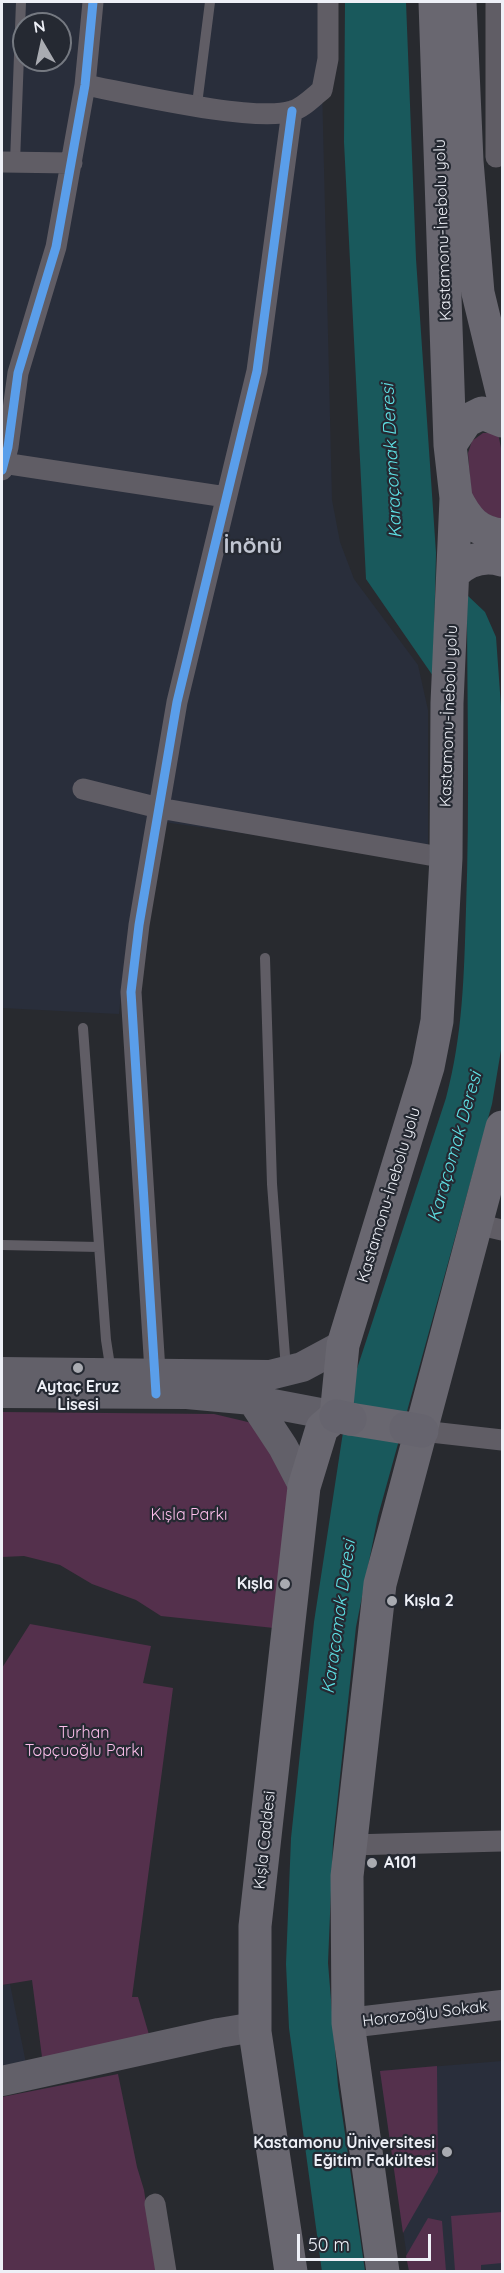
<!DOCTYPE html>
<meta charset="utf-8">
<style>
body{margin:0}
#map{position:relative;width:504px;height:2273px;overflow:hidden;background:#282a2f;font-family:Quicksand,sans-serif}
canvas{display:block}
.frame{position:absolute;inset:0;border:3px solid #eef0f7;pointer-events:none}
.north{position:absolute;left:12px;top:12px;width:60px;height:60px;box-sizing:border-box;background:#252932;border:2px solid #757981;border-radius:50%;rotate:351deg;font-size:16px;font-weight:700;line-height:24px;text-align:center;color:#eef0f7}
.north::after{content:'';display:block;margin:auto;width:21px;height:27px;background:#a9abb1;clip-path:polygon(50% 0,100% 100%,50% 72%,0 100%)}
.scale{position:absolute;left:297px;top:2234px;width:134px;height:27px;box-sizing:border-box;border:3px solid #eef0f7;border-top:0;padding-left:8px;font-size:18px;line-height:21px;white-space:nowrap;color:#eef0f7;-webkit-text-stroke:4px #252932;paint-order:stroke}
</style>
<div id="map">
<canvas width="504" height="2273"></canvas>
<div class="frame"></div>
<div class="north">N</div>
<div class="scale">50 m</div>
</div>
<script>
const context = document.querySelector('canvas').getContext('2d');
context.lineJoin = 'round';
function paint(path, color) { context.fillStyle = color; context.fill(path, 'evenodd'); }
function strokePath(path, color, width, dash) { context.strokeStyle = color; context.lineWidth = width; context.lineCap = dash ? 'butt' : 'round'; context.setLineDash(dash || []); context.stroke(path); }
function write(font, color, halo, rows, align = 'center') {
  context.font = font + ' Quicksand,sans-serif'; context.lineWidth = 4.5; context.setLineDash([]); context.textBaseline = 'middle'; context.strokeStyle = halo; context.fillStyle = color; for (const [text, x, y, turn = 0] of rows) {
    context.save(); context.translate(x, y); context.rotate((+turn || 0) * Math.PI / 180); context.textAlign = isNaN(turn) ? turn : align; if (halo) context.strokeText(text, 0, 0); context.fillText(text, 0, 0); context.restore();
  }
}
paint(new Path2D(`
 M2 2H320L332 500 340 542 354 579 418 665 428 710V859L149 820 128 930 119 1014 2 1008ZM24 24H60V60H24Z
 M10 1984 27 2068 2 2071V1985Z
 M502 2061V2271H409L380 2071Z`), '#292e3b');
paint(new Path2D(`
 M483 433H498L502 453V521L472 506 468 453 472 441Z
 M2 1412 214 1414 252 1423 292 1484 274 1628 161 1616 136 1600 92 1584 60 1565 24 1556 2 1557Z
 M30 1624 151 1646 143 1683 173 1688 132 1997H138L150 2038 109 2053 42 2057 32 1980 2 1985V1668Z
 M437 2066 438 2172 403 2233 380 2071Z
 M118 2074 137 2167 144 2190 156 2271 2 2272V2097Z
 M502 2212V2263L481 2265V2271H455L451 2216Z
 M428 2218 442 2221 446 2271H409L406 2256Z`), '#54304c');
paint(new Path2D(`
 M345 2H406L416 259 436 553 433 676 366 579 344 142Z
 M467 595 485 612 496 637 502 720V1044L492 1104 378 1516 356 1627 333 1842 328 1963 338 2086 365 2271 322 2272 289 2028 286 1964 291 1838 314 1622 349 1393 446 1098C463 1034 464 975 466 909 470 804 467 700 467 595Z`), '#19595c');
strokePath(new Path2D(`
 M197 104 210 2
 M15 162 21 2
 M265 958 272 1184 286 1369
 M83 1028 106 1340 111 1372
 M2 1245 99 1247`), '#605d65', 10);
strokePath(new Path2D(`
 M496 2V157
 M85 85C128 93 255 123 292 111 303 108 313 97 322 90L328 59V2
 M2 162 72 163
 M3 463 226 497
 M2 470 8 447 18 373 56 247 85 85 93 2
 M83 789 159 808 446 858
 M476 1224 502 1230
 M156 1387 131 992 139 925 177 702 257 371 292 111
 M422 1431 502 1440
 M350 1845 502 1841
 M155 2204 166 2272`), '#605d65', 21);
strokePath(new Path2D(`
 M2 1372 270 1375 302 1367 343 1345
 M2 1393 187 1394 252 1400 336 1416
 M252 1400 283 1447 304 1487
 M348 2023 502 2005
 M2 2081 219 2033 255 2027`), '#626069', 30);
strokePath(new Path2D(`
 M460 2 467 161 478 293 502 392
 M450 445 466 421 482 413 502 421
 M456 498C467 520 477 532 502 535
 M454 573C467 560 484 555 502 560
 M350 1419 406 1428
 M291 2272 255 2032V1926L304 1487 322 1428 336 1416 343 1345 428 1067 437 1021 446 858 447 703 456 498 450 445 435 2
 M383 2272 348 2023 347 1876 380 1584 502 1127`), '#696770', 33);
strokePath(new Path2D(`
 M336 1416 350 1419
 M406 1428 422 1431`), '#66646e', 33);
strokePath(new Path2D(`
 M2 470 8 447 18 373 56 247 85 85 93 2
 M156 1394 131 992 139 925 177 702 257 371 292 111`), '#5a9eea', 9);
for (const [x, y, r, color] of [
 [78,1368,6,"#a9abb1"],
 [285,1584,6,"#a9abb1"],
 [392,1601,6,"#a9abb1"],
 [372,1863,6,"#a9abb1"],
 [447,2152,6,"#a9abb1"]
]) { const dot = new Path2D(); dot.arc(x, y, r, 0, 2 * Math.PI); context.fillStyle = color; context.fill(dot); strokePath(dot, '#252932', 2); }
write('16px', '#eef0f7', '#252932', [
 ["Kastamonu-İnebolu yolu",443,230,-92],
 ["Kastamonu-İnebolu yolu",449,716,-88],
 ["Kastamonu-İnebolu yolu",389,1195,-73],
 ["Kışla Caddesi",265,1840,-84],
 ["Horozoğlu Sokak",425,2014,-7]
]);
write('bold 16px', '#eef0f7', '#252932', [
 ["Aytaç Eruz",78,1387,"center"],
 ["Lisesi",78,1405,"center"],
 ["Kışla",273,1584],
 ["Kışla 2",404,1601,"left"],
 ["A101",384,1863,"left"],
 ["Kastamonu Üniversitesi",435,2143],
 ["Eğitim Fakültesi",435,2161]
], 'right');
write('16px', '#fdbfec', '#252932', [
 ["Kışla Parkı",189,1515],
 ["Turhan",84,1733],
 ["Topçuoğlu Parkı",84,1751]
]);
write('italic 18px', '#5ee1e5', '#252932', [
 ["Karaçomak Deresi",392,461,-93],
 ["Karaçomak Deresi",455,1147,-74],
 ["Karaçomak Deresi",339,1617,-82]
]);
write('bold 22px', '#c1c6d2', '#252932', [
 ["İnönü",253,546]
]);
</script>
